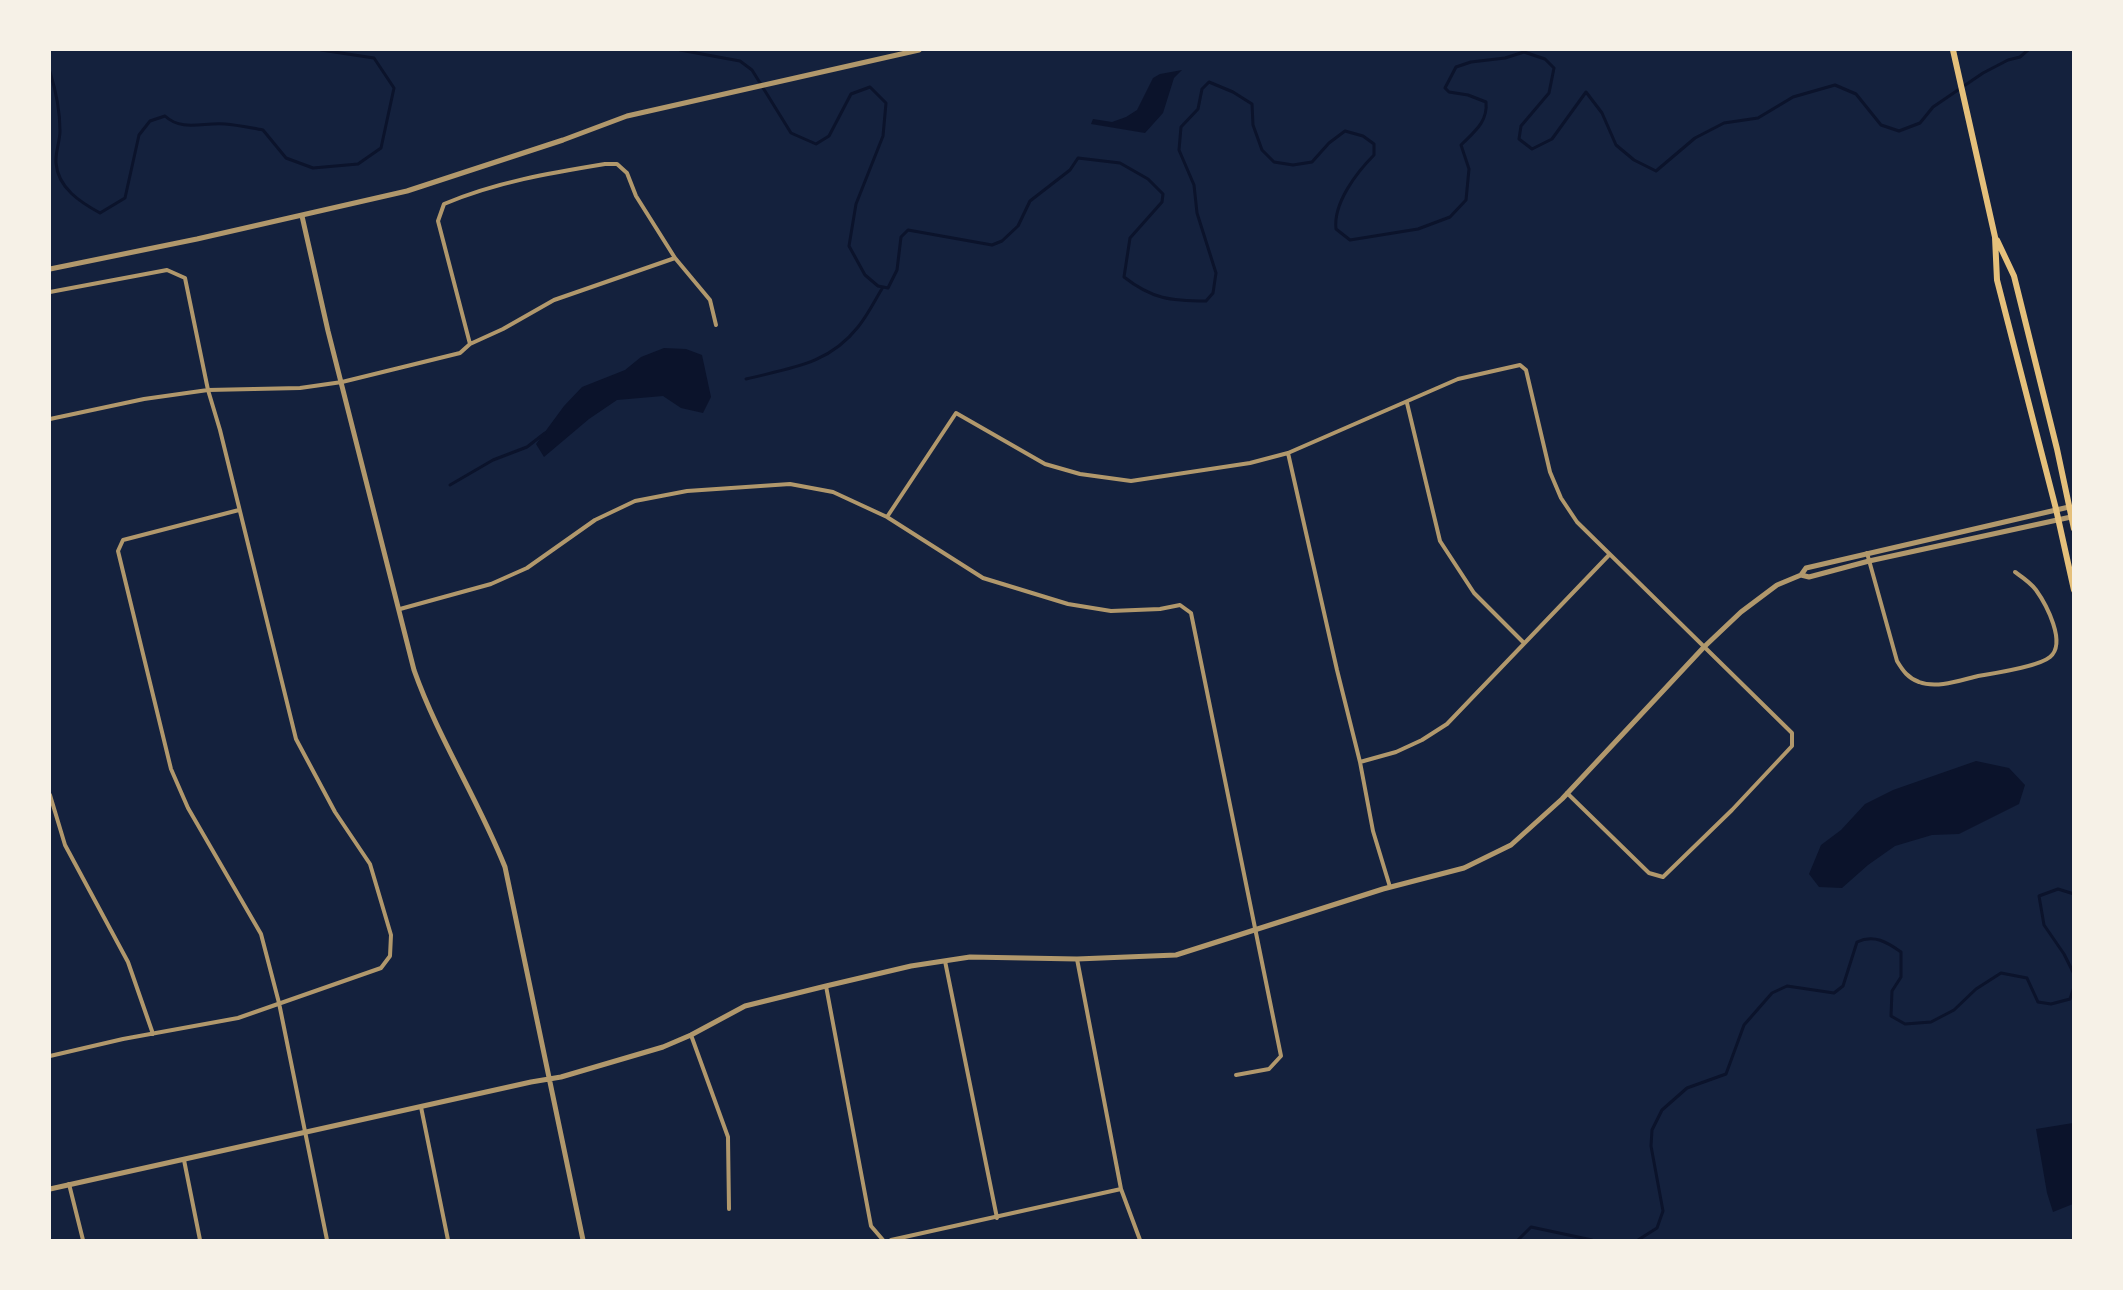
<!DOCTYPE html>
<style>
body{margin:0}
#map{position:relative;width:2123px;height:1290px;overflow:hidden;background:#14213d;font-family:"Open Sans",sans-serif}
canvas{display:block}
.frame{position:absolute;inset:0;border:51px solid #f6f1e7;pointer-events:none}
</style>
<div id="map">
<canvas width="2123" height="1290"></canvas>
<div class="frame"></div>
</div>
<script>
const context = document.querySelector('canvas').getContext('2d');
context.lineJoin = 'round';
function paint(path, color) { context.fillStyle = color; context.fill(path, 'evenodd'); }
function strokePath(path, color, width, dash) { context.strokeStyle = color; context.lineWidth = width; context.lineCap = dash ? 'butt' : 'round'; context.setLineDash(dash || []); context.stroke(path); }
paint(new Path2D(`
 M1182 70 1174 78 1163 113 1145 133 1091 124 1093 119 1112 122 1126 117 1137 110 1153 78 1160 74Z
 M664 348 686 349 702 355 711 397 703 413 681 408 663 396 617 400 589 419 544 457 536 444 564 406 582 387 625 370 641 357Z
 M1976 761 2009 768 2025 785 2019 804 1959 834 1932 835 1895 846 1868 865 1842 888 1819 887 1809 874 1821 845 1841 830 1865 804 1893 790Z
 M2073 1123V1204L2053 1212 2047 1193 2036 1129Z`), '#0b132b');
strokePath(new Path2D(`
 M680 50 740 61 752 70 791 133 816 144 829 136 851 94 870 87 886 103 883 136 856 204 849 246 865 275 878 286 888 288 897 270 901 237 908 230 992 245 1002 241 1018 226 1030 201 1070 170 1078 158 1120 163 1148 179 1163 194 1162 202 1130 238 1124 277C1152 299 1171 301 1206 301L1213 293 1216 273 1197 213 1194 185 1179 150 1181 127 1198 109 1202 89 1209 82 1233 92 1252 104 1253 125 1262 150 1274 162 1293 165 1312 162 1329 143 1345 131 1363 136 1374 144V155C1357 172 1333 203 1336 229L1350 240 1418 229 1450 217 1466 200 1469 169 1461 145C1474 132 1488 122 1486 102L1468 95 1449 92 1445 88 1456 67 1471 62 1505 58 1524 52 1545 59 1554 68 1549 93 1521 126 1519 139 1532 149 1552 139 1586 92 1602 113 1616 145 1634 160 1656 171 1695 138 1724 123 1758 118 1793 97 1835 85 1856 94 1881 125 1899 131 1920 123 1933 107 1983 73 2008 60 2020 57 2028 50
 M50 72C56 91 60 110 60 131 60 141 55 153 56 163 58 188 80 202 100 213L125 198 139 135 150 121 165 116C182 132 204 122 225 124 238 125 251 128 263 130L286 158 313 168 358 164 381 148 394 88 374 58 321 50
 M746 379C790 368 828 365 858 327 868 315 875 300 883 287
 M450 485 493 460 527 447 545 433
 M2074 894 2058 889 2039 896 2044 925 2064 954 2074 974
 M1518 1240 1531 1227 1592 1240
 M1638 1240 1657 1228 1663 1211 1651 1146 1652 1130 1662 1110 1687 1088 1726 1074 1744 1025 1772 993 1787 986 1834 993 1843 986 1857 942C1874 934 1887 942 1901 952V977L1892 991 1891 1016 1905 1024 1931 1022 1954 1010 1976 989 2001 973 2027 978 2038 1002 2051 1004 2070 999 2074 987`), '#0b132b', 3);
strokePath(new Path2D(`
 M50 292 167 270 185 278 208 390 220 430 296 739 335 812 370 864 391 935 390 956 381 968 238 1018 123 1039 50 1056
 M470 344 438 221 444 204C496 182 550 173 605 164H617L627 173 636 196 675 258 710 300 716 325
 M1407 403 1440 541 1474 593 1524 643
 M50 419 144 399 208 390 300 388 342 382 460 353 470 344 503 329 554 300 675 258
 M1288 453 1337 670 1360 762 1373 831 1390 887
 M239 510 123 540 118 551 171 769 188 808 261 934 279 1003 327 1240
 M887 517 956 413 1045 464 1080 474 1131 481 1250 463 1288 453 1458 379 1520 365 1526 370 1550 472 1561 498 1577 522 1792 733V746L1732 810 1663 877 1649 873 1567 793
 M1867 553 1897 661C1903 671 1908 678 1919 682 1937 689 1961 680 1978 676 1995 673 2038 667 2050 657 2067 643 2046 604 2036 590 2031 583 2022 577 2015 572
 M400 609 491 584 527 568 595 520 635 501 687 491 790 484 833 492 887 517 983 578 1068 604 1111 611 1160 609 1180 605 1191 613 1281 1056 1269 1069 1236 1075
 M1360 762 1396 752 1422 740 1447 724 1609 555
 M50 795 65 845 128 962 153 1034
 M945 961 997 1218
 M826 986 871 1226 883 1240
 M691 1035 728 1137 729 1209
 M421 1107 448 1240
 M184 1160 200 1240
 M69 1184 83 1240
 M1121 1189 1140 1240
 M891 1240 1121 1189 1077 959`), '#b1986c', 4);
strokePath(new Path2D(`
 M302 216 328 331 414 670C438 738 478 799 505 867L583 1240
 M50 269 197 239 407 191 563 140 627 116 919 50
 M1801 575 1809 577 1869 561 2071 517
 M50 1189 531 1082 561 1077 663 1047 691 1035 745 1006 826 986 911 966 970 957 1077 959 1176 955 1383 889 1464 868 1511 845 1562 799 1704 647 1741 612 1777 585 1801 575 1806 568 2069 507`), '#b1986c', 5);
strokePath(new Path2D(`
 M1953 50 1995 237 1997 280 2056 509 2074 590
 M1997 240 2014 276 2057 449 2074 529`), '#e5c07b', 6);
</script>
